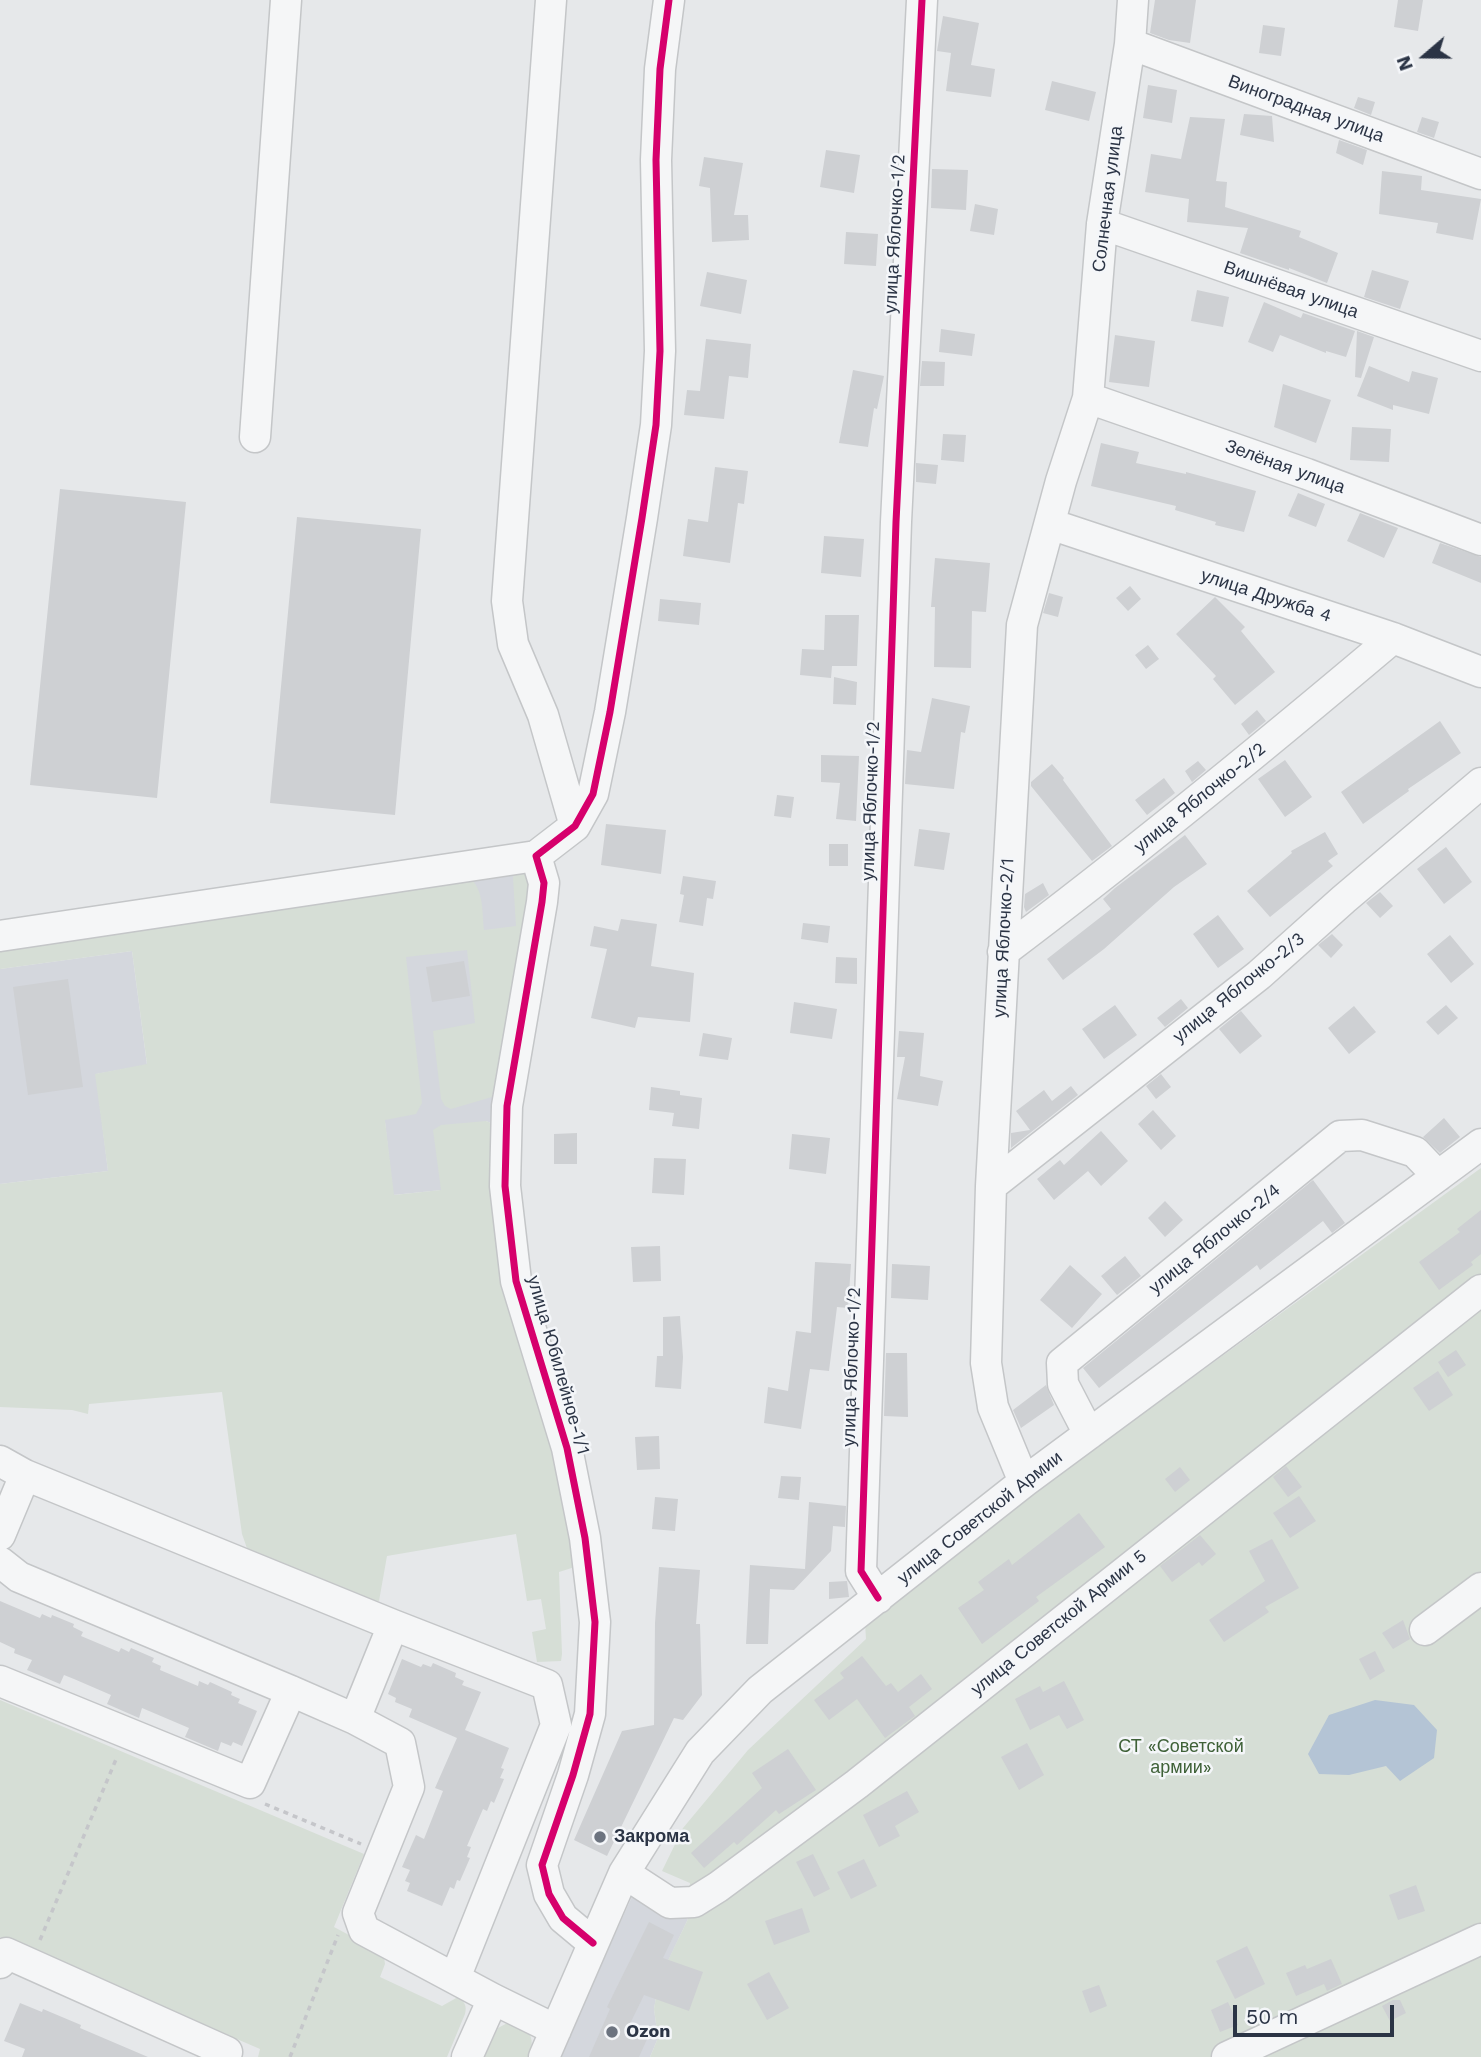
<!DOCTYPE html>
<meta charset="utf-8">
<style>
body{margin:0}
#map{position:relative;width:1481px;height:2057px;overflow:hidden;background:#e6e8ea;font-family:"Work Sans",sans-serif}
canvas{display:block}
.north{position:absolute;left:1390px;top:21px;width:70px;height:70px;-webkit-text-stroke:5px #f4f6f9;paint-order:stroke;rotate:250deg;font-size:19px;font-weight:700;line-height:28px;text-align:center;color:#2b3445}
.north::after{content:'';display:block;margin:auto;width:24px;height:32px;background:#2b3445;clip-path:polygon(50% 0,100% 100%,50% 72%,0 100%)}
.scale{position:absolute;left:1233px;top:2005px;width:161px;height:32px;box-sizing:border-box;border:4px solid #2b3445;border-top:0;padding-left:9px;font-size:21px;line-height:24px;white-space:nowrap;color:#2b3445;-webkit-text-stroke:5px #f4f6f9;paint-order:stroke}
</style>
<div id="map">
<canvas width="1481" height="2057"></canvas>
<div class="north">N</div>
<div class="scale">50 m</div>
</div>
<script>
const context = document.querySelector('canvas').getContext('2d');
context.lineJoin = 'round';
function paint(path, color) { context.fillStyle = color; context.fill(path, 'evenodd'); }
function strokePath(path, color, width, dash) { context.strokeStyle = color; context.lineWidth = width; context.lineCap = dash ? 'butt' : 'round'; context.setLineDash(dash || []); context.stroke(path); }
function write(font, color, halo, rows, align = 'center') {
  context.font = font + ' "Work Sans",sans-serif'; context.lineWidth = 5; context.setLineDash([]); context.textBaseline = 'middle'; context.strokeStyle = halo; context.fillStyle = color; for (const [text, x, y, turn = 0] of rows) {
    context.save(); context.translate(x, y); context.rotate((+turn || 0) * Math.PI / 180); context.textAlign = isNaN(turn) ? turn : align; if (halo) context.strokeText(text, 0, 0); context.fillText(text, 0, 0); context.restore();
  }
}
paint(new Path2D(`
 M524 870 529 873 492 1097 491 1123 486 1121 442 1190 393 1195 365 939 372 893Z
 M132 951 147 1065 96 1074 108 1171 0 1184V969Z
 M635 1890 688 1919 659 1980 654 2009 658 2038 650 2057H559Z`), '#d4d7dd');
paint(new Path2D(`
 M524 870 531 880 492 1097 451 1109 445 1106 441 1099 433 1031 475 1023 467 950 406 957 422 1103 416 1114 385 1120 394 1195 441 1190 433 1130 441 1125 486 1121 491 1123 493 1131 578 1566 559 1572 562 1654 561 1661 537 1662 532 1632 546 1629 541 1599 527 1601 516 1534 387 1556 379 1601 363 1600 249 1554 242 1534 222 1392 89 1404 88 1414 72 1410 0 1407V1184L108 1171 95 1074 147 1064 132 951 0 969V951L470 878C484 890 482 912 484 930L516 926 513 878 514 873Z
 M1481 1168V2057H650L658 2038 654 2009 659 1979 688 1919 690 1883 662 1871 683 1828 748 1750 866 1639 865 1623 1057 1476Z
 M0 1700 364 1854 334 1927 379 1951 384 1957 385 1964 380 1977 442 2006 458 1997C465 2002 467 2006 465 2014L447 2057H258L260 2049 0 1937Z
 M511 2021 524 2025C533 2037 534 2044 528 2057H484L498 2028Z`), '#d6ded6');
paint(new Path2D(`
 M1375 1700 1414 1705 1437 1730 1434 1758 1400 1781 1386 1766 1349 1775 1319 1774 1308 1754 1329 1715Z`), '#b4c4d5');
paint(new Path2D(`
 M1155 0H1196L1190 43 1169 40 1150 33Z
 M1398 0H1423L1418 31 1394 27Z
 M943 16 979 23 971 65 995 69 991 97 946 91 951 53 937 51Z
 M1263 25 1285 28 1281 56 1259 53Z
 M1052 81 1096 92 1089 121 1045 110Z
 M1148 85 1177 90 1172 123 1143 118Z
 M1358 97 1375 102 1371 115 1354 108Z
 M1244 114 1272 116 1274 142 1240 135Z
 M1190 117 1225 119 1216 181 1227 182 1225 207 1301 231 1299 237 1338 253 1327 283 1289 268V270L1240 253 1248 228 1187 222 1189 199 1145 192 1151 154 1181 159Z
 M1422 117 1439 122 1434 138 1417 132Z
 M1339 140 1367 150 1363 165 1336 153Z
 M826 150 860 155 854 193 820 187Z
 M704 157 743 163 734 215H748L749 240 712 242 710 188 699 186Z
 M932 169 968 170 966 210 931 208Z
 M1382 171 1422 176 1421 190 1481 199 1473 240 1436 233 1438 223 1379 214Z
 M975 204 998 209 994 235 970 231Z
 M846 232 878 234 876 266 844 264Z
 M1372 270 1409 281 1400 309 1364 297Z
 M707 272 747 280 741 314 700 306Z
 M1197 290 1229 297 1223 327 1191 321Z
 M1264 302 1301 318 1303 313 1355 331 1346 357 1326 351V353L1280 335 1273 352 1248 342Z
 M941 329 975 334 972 356 939 352Z
 M1357 331 1374 337 1361 378 1355 377Z
 M1115 335 1155 341 1149 387 1109 382Z
 M706 339 751 344 748 378 729 376 724 419 684 415 687 390 700 391Z
 M922 361 945 362 944 386H920Z
 M1369 366 1409 382 1412 371 1438 378 1429 414 1393 405V410L1357 396Z
 M853 370 884 376 877 409 874 408 868 447 839 443Z
 M1283 384 1331 400 1316 443 1274 427Z
 M1352 427 1391 429 1389 462 1350 460Z
 M943 434 966 435 964 462 941 460Z
 M1101 443 1139 452 1136 463 1186 474V472L1256 491 1244 532 1215 525 1216 522 1175 510 1176 506 1091 486Z
 M916 463 938 465 936 484 916 482Z
 M715 467 748 471 744 504 738 503 730 563 683 556 688 519 708 522Z
 M60 489 186 502 157 798 30 785Z
 M1298 493 1325 504 1316 527 1288 516Z
 M1360 513 1398 528 1384 558 1347 541Z
 M297 517 421 529 395 815 270 803Z
 M824 536 864 539 861 577 821 573Z
 M1440 543 1481 557V583L1432 563Z
 M935 558 990 563 986 612 972 611 971 668 934 667 935 607H931Z
 M1130 586 1141 599 1128 611 1116 598Z
 M1049 593 1063 597 1058 617 1043 613Z
 M1215 597 1245 627 1241 631 1275 672 1235 705 1213 679 1216 676 1176 634Z
 M660 599 701 603 699 625 658 621Z
 M825 615H859L857 666H832L831 678 800 675 802 649 824 650Z
 M1148 645 1159 659 1146 669 1135 655Z
 M834 677 857 682 856 705 833 704Z
 M932 698 970 706 965 733 961 732 954 789 905 784 907 750 921 752Z
 M1257 710 1266 721 1249 735 1241 724Z
 M1440 721 1461 753 1408 789 1409 791 1363 824 1341 792Z
 M821 755 859 756 856 821 836 819 840 783 821 782Z
 M1285 760 1312 797 1285 817 1258 779Z
 M1198 761 1206 770 1192 782 1185 771Z
 M1052 764 1064 778 1063 780 1112 846 1092 861 1031 786V782Z
 M1164 778 1175 793 1147 815 1135 800Z
 M777 795 794 797 791 818 774 816Z
 M606 824 666 830 661 874 601 865Z
 M919 829 950 833 944 870 914 866Z
 M1325 832 1338 854 1328 861 1333 866 1270 917 1247 891 1292 853 1291 851Z
 M1185 835 1207 864 1174 887 1104 949 1063 980 1047 959 1111 909 1103 899 1115 888Z
 M829 844H848V866H829Z
 M1446 847 1472 882 1444 904 1417 869Z
 M683 876 716 881 713 899 707 898 703 926 679 922 684 895 680 894Z
 M1043 883 1049 895 1026 912 1024 907 1025 894Z
 M1380 892 1393 906 1380 918 1366 903Z
 M1218 915 1244 949 1218 968 1193 934Z
 M621 919 657 924 651 966 694 973 690 1022 638 1017 635 1028 591 1018 607 949 590 946 594 926 618 931Z
 M803 923 830 926 828 943 801 939Z
 M1332 934 1343 945 1331 958 1318 945Z
 M1450 935 1474 964 1451 983 1427 954Z
 M836 957 857 958V984L835 983Z
 M464 961 470 996 432 1002 426 967Z
 M68 979 83 1087 28 1095 13 987Z
 M1181 999 1188 1008 1165 1027 1157 1018Z
 M794 1002 837 1009 832 1039 790 1033Z
 M1115 1005 1137 1035 1104 1059 1082 1029Z
 M1446 1005 1458 1018 1438 1035 1426 1022Z
 M1354 1006 1376 1032 1349 1054 1328 1028Z
 M1241 1011 1262 1036 1240 1054 1219 1029Z
 M899 1031 924 1033 920 1076 943 1081 938 1106 897 1099 905 1057H897Z
 M703 1033 732 1038 728 1060 699 1056Z
 M1161 1074 1171 1087 1156 1099 1146 1086Z
 M1071 1086 1078 1095 1011 1148V1133L1030 1130 1016 1111 1044 1090 1052 1101Z
 M651 1087 680 1091V1095L702 1098 699 1129 672 1126 674 1113 649 1110Z
 M1153 1110 1176 1136 1161 1150 1138 1124Z
 M1444 1118 1460 1137 1440 1153 1423 1137Z
 M1101 1131 1128 1161 1101 1186 1088 1171 1054 1200 1037 1179 1060 1160 1064 1165Z
 M577 1133V1164H554V1134Z
 M792 1134 830 1138 826 1174 789 1169Z
 M654 1158 686 1159 684 1195 652 1193Z
 M1313 1180 1345 1223 1332 1233 1323 1221 1260 1270 1257 1265 1099 1388 1083 1368Z
 M1165 1201 1183 1220 1165 1237 1148 1218Z
 M1481 1210V1254L1471 1262 1473 1265 1439 1290 1419 1262 1460 1232 1457 1229Z
 M660 1246 661 1281 633 1282 631 1247Z
 M1125 1256 1141 1276 1117 1295 1101 1276Z
 M815 1262 851 1264 848 1308 837 1307 829 1371 810 1369 801 1429 764 1423 768 1387 788 1391 796 1331 811 1333Z
 M892 1264 930 1266 928 1300 891 1298Z
 M1070 1265 1102 1294 1072 1328 1040 1300Z
 M680 1316 683 1357 681 1389 655 1387 657 1356H663V1317Z
 M1456 1350 1466 1365 1448 1377 1438 1362Z
 M886 1353H907L908 1417 884 1416Z
 M1438 1371 1453 1395 1429 1411 1413 1388Z
 M1046 1385 1054 1405 1021 1428 1013 1410Z
 M659 1436 660 1469 637 1470 635 1437Z
 M1286 1466 1302 1487 1288 1497 1273 1477Z
 M1180 1467 1190 1480 1175 1492 1165 1479Z
 M781 1476 801 1477 799 1500 778 1498Z
 M1299 1496 1316 1521 1290 1538 1273 1513Z
 M655 1497 678 1499 675 1531 652 1529Z
 M809 1502 846 1506 845 1527 833 1526 831 1551 794 1590 770 1589 768 1644H746L750 1565 805 1569Z
 M1079 1513 1105 1547 1036 1597 1039 1601 982 1644 958 1608 984 1590 978 1582 1009 1559 1012 1565Z
 M1200 1535 1216 1554 1202 1566 1199 1562 1172 1582 1160 1566Z
 M1272 1539 1299 1588 1265 1607 1269 1612 1224 1642 1209 1620 1265 1581 1249 1551Z
 M659 1567 700 1570 696 1624H700L702 1695 683 1720 674 1718 607 1856 574 1840 622 1731 654 1725 655 1623Z
 M847 1581 849 1597 829 1599V1582Z
 M0 1601 40 1618 42 1614 51 1618 52 1615 74 1624 73 1627 83 1632 81 1636 119 1652 121 1648 129 1652 131 1648 154 1658 152 1662 161 1666 160 1670 198 1686 199 1681 208 1685 210 1682 232 1692 231 1695 240 1699 238 1703 257 1711 242 1746 233 1742 231 1746 221 1742 218 1751 185 1737 189 1728 142 1708 139 1718 107 1704 111 1695 74 1679 64 1675 60 1684 27 1670 32 1660 14 1653 15 1649 0 1642Z
 M1403 1620 1410 1639 1393 1649 1382 1633Z
 M1375 1651 1385 1671 1370 1680 1359 1659Z
 M862 1656 886 1686 891 1683 898 1692 921 1674 932 1689 909 1707 915 1716 885 1738 857 1699 829 1720 814 1700 844 1678 840 1673Z
 M402 1659 421 1667 423 1664 431 1667 433 1663 456 1673 455 1677 464 1681 462 1685 481 1692 465 1730 509 1748 501 1768 504 1769 500 1778 504 1779 494 1803 491 1801 487 1811 483 1809 467 1846 471 1847 467 1857 470 1858 460 1881 457 1880 454 1889 450 1887 442 1906 407 1891 410 1883 405 1881 410 1870 402 1867 416 1835 424 1839 443 1791 435 1788 457 1738 409 1717 412 1709 395 1702 396 1698 388 1694Z
 M1064 1681 1084 1720 1067 1729 1059 1715 1030 1730 1015 1699 1040 1686 1043 1692Z
 M1027 1743 1044 1775 1019 1790 1001 1757Z
 M788 1749 816 1790 779 1814 776 1810 737 1845 734 1842 704 1868 691 1853 762 1788 752 1773Z
 M907 1791 919 1812 895 1826 900 1836 879 1847 863 1815Z
 M813 1854 830 1889 814 1897 796 1862Z
 M864 1859 877 1886 851 1899 837 1872Z
 M1416 1885 1425 1911 1398 1920 1389 1895Z
 M802 1908 810 1932 774 1945 765 1921Z
 M649 1922 674 1935 663 1958 703 1972 689 2011 644 1995 628 2028 648 2037 639 2057H589L610 2009 607 2007Z
 M1247 1946 1265 1984 1235 1999 1216 1961Z
 M1331 1959 1342 1984 1327 1991 1324 1984 1296 1996 1286 1973 1305 1965 1307 1969Z
 M769 1972 789 2008 767 2020 747 1984Z
 M1099 1985 1107 2006 1090 2013 1082 1991Z
 M1393 2000H1400L1406 2013 1390 2021 1382 2006Z
 M1228 2002 1238 2025 1220 2032 1211 2010Z
 M20 2003 42 2012 43 2009 81 2025 80 2028 148 2057H22L25 2049 4 2041Z`), '#ced0d3');
const minor = new Path2D(`
 M551 0 507 601 513 644 543 715 575 826
 M1130 44 1481 174
 M1102 224 1481 356
 M1088 398 1307 474 1481 540
 M255 437 286 0
 M1050 524 1393 638 1481 672
 M536 856 544 883 542 902 507 1106 505 1186 516 1281 567 1448 585 1538 595 1622 590 1714 573 1775 542 1865 549 1894 563 1918 593 1943
 M0 936 536 856 575 826 593 794 610 712 642 518 656 425 660 351 656 160 660 69 669 0
 M1003 952C1136 852 1265 746 1393 638
 M991 1186 1259 975 1344 899 1481 783
 M1089 1434 1063 1384 1062 1363 1340 1136 1362 1135 1415 1152 1438 1176
 M0 1461 25 1475 393 1625 547 1685 556 1725 455 1978
 M1024 1482 993 1407 986 1363 991 1186 1022 625 1061 481 1088 398 1102 224 1130 44 1133 0
 M0 1535 25 1475
 M0 1562 19 1577 291 1691 355 1719 400 1743 409 1787 358 1913 364 1930 493 1999 556 2030
 M878 1598 861 1571 896 522 922 0
 M1425 1630 1481 1588
 M0 1681 250 1783 291 1691
 M355 1719 393 1625
 M624 1873 670 1903 694 1902 718 1887 857 1784 1481 1290
 M0 1963 6 1953 227 2052 225 2057
 M467 2057 493 1999
 M544 2057 624 1873 700 1752 760 1690 1024 1482 1481 1144
 M1227 2057 1481 1939`);
strokePath(minor, '#c4c6c8', 33);
strokePath(new Path2D(`
 M265 1804 361 1844
 M40 1940 117 1757
 M290 2057 338 1935`), '#c5c6ca', 3.5, [5, 5]);
strokePath(minor, '#f5f6f7', 30);
strokePath(new Path2D(`
 M878 1598 861 1571 896 522 922 0
 M593 1943 563 1918 549 1894 542 1865 573 1775 590 1714 595 1622 585 1538 567 1448 516 1281 505 1186 507 1106 542 902 544 883 536 856 575 826 593 794 610 712 642 518 656 425 660 351 656 160 660 69 669 0`), '#d6006c', 7);
for (const [x, y, r, color] of [
 [600,1837,7,"#6c737f"],
 [612,2032,7,"#6c737f"]
]) { const dot = new Path2D(); dot.arc(x, y, r, 0, 2 * Math.PI); context.fillStyle = color; context.fill(dot); strokePath(dot, '#f4f6f9', 2.5); }
write('18px', '#2b3445', '#f4f6f9', [
 ["Виноградная улица",1306,109,20],
 ["Солнечная улица",1108,199,-83],
 ["улица Яблочко-1/2",895,234,-87],
 ["Вишнёвая улица",1291,290,19],
 ["Зелёная улица",1285,467,20],
 ["улица Дружба 4",1266,596,18],
 ["улица Яблочко-2/2",1200,798,-39],
 ["улица Яблочко-1/2",871,801,-88],
 ["улица Яблочко-2/1",1004,938,-87],
 ["улица Яблочко-2/3",1239,988,-39],
 ["улица Яблочко-2/4",1215,1239,-39],
 ["улица Юбилейное-1/1",558,1365,74],
 ["улица Яблочко-1/2",852,1367,-88],
 ["улица Советской Армии",980,1518,-38],
 ["улица Советской Армии 5",1059,1623,-39]
]);
write('18px', '#3f6138', '#f4f6f9', [
 ["СТ «Советской",1181,1747],
 ["армии»",1181,1768]
]);
write('bold 18px', '#2b3445', '#f4f6f9', [
 ["Закрома",614,1837],
 ["Ozon",626,2032]
], 'left');
</script>
